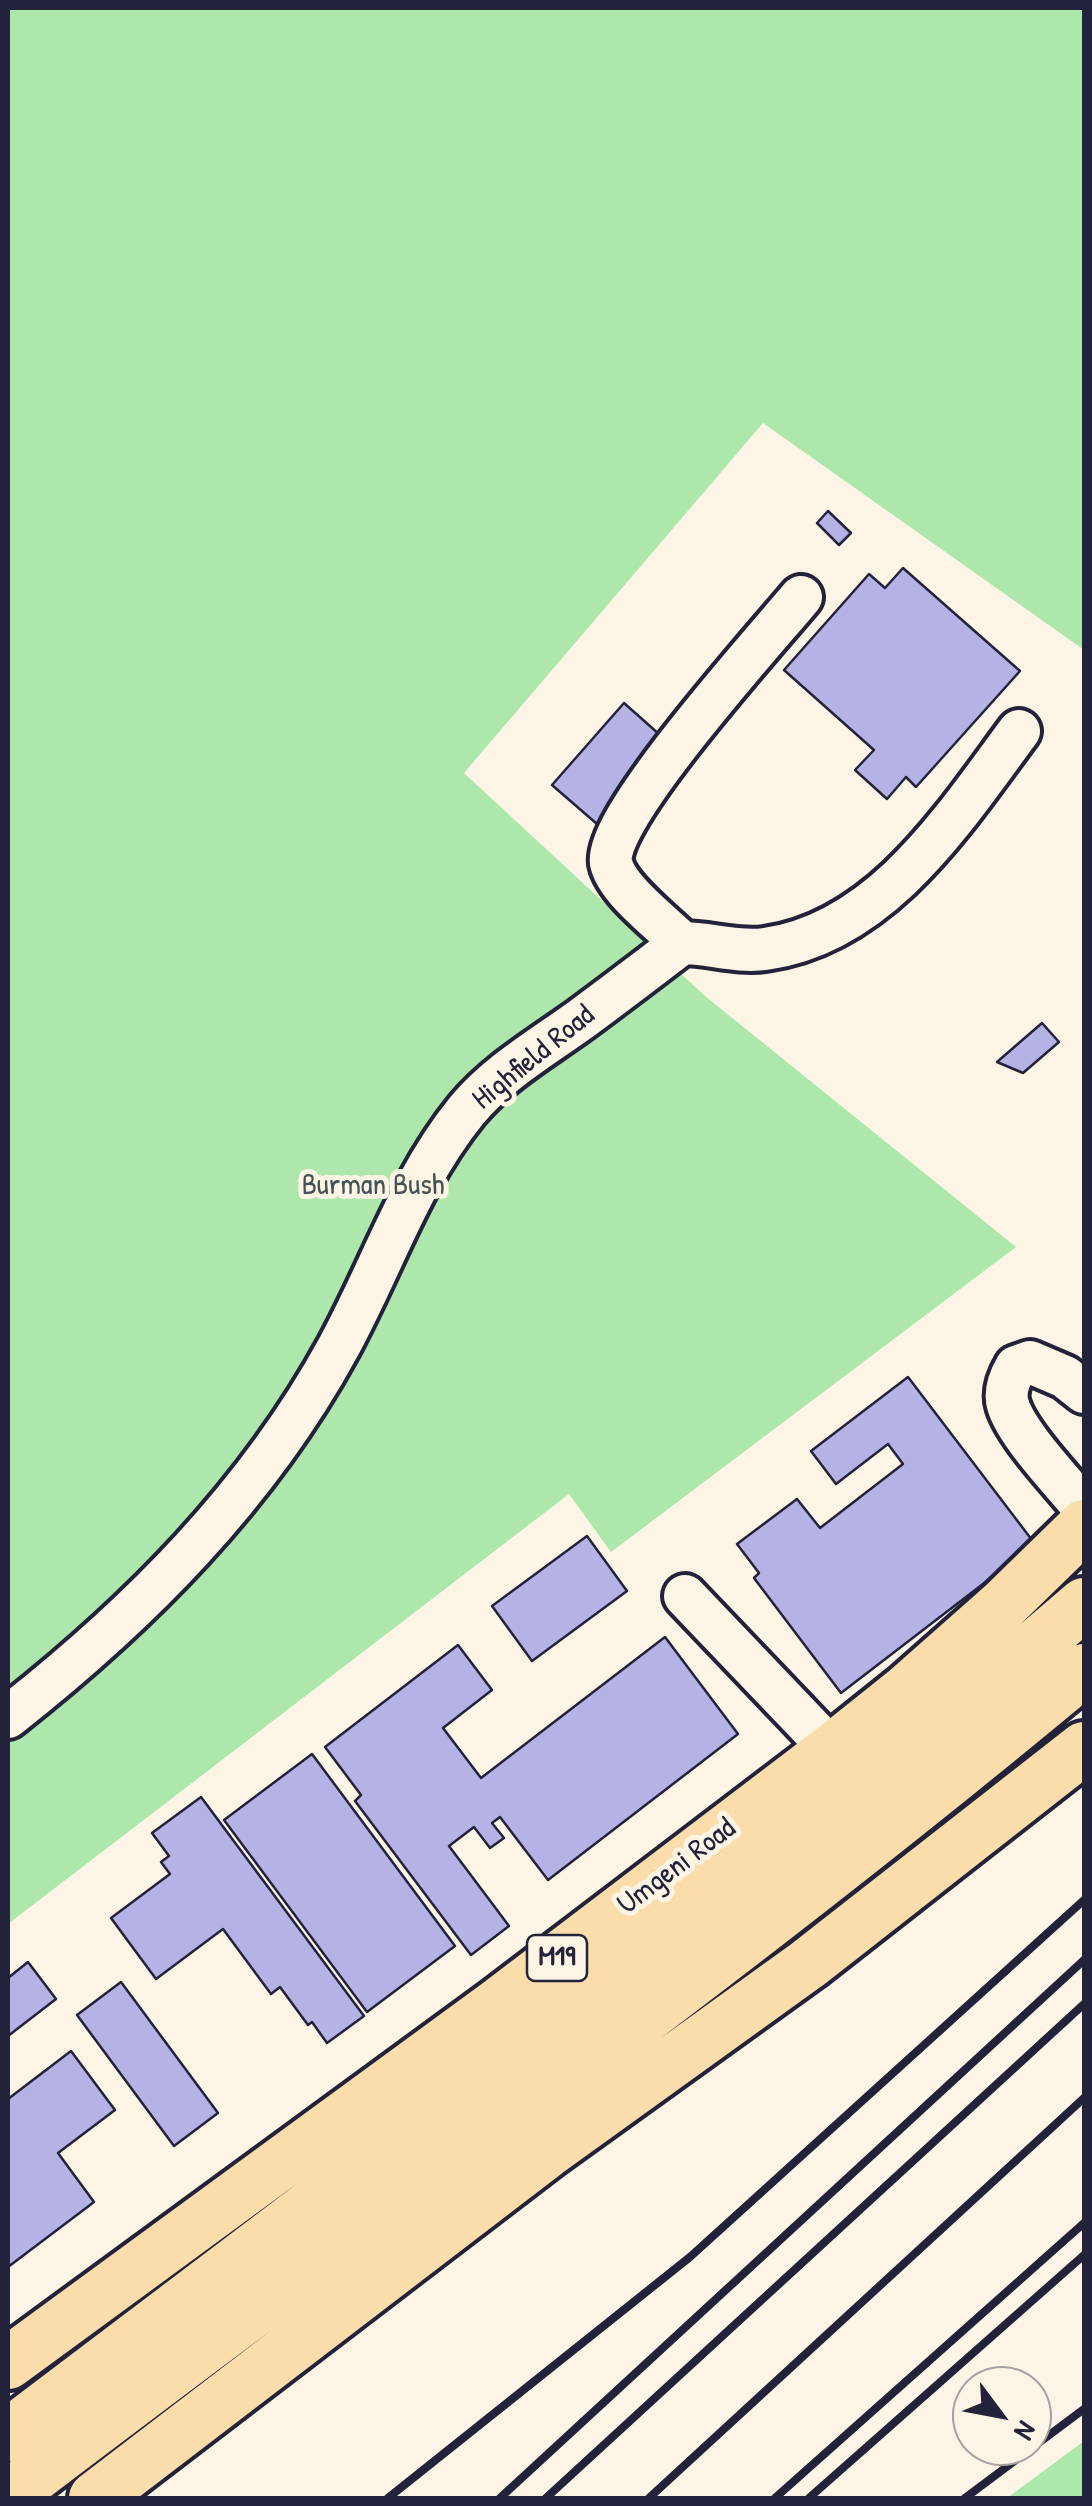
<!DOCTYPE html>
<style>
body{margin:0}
#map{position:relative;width:1092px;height:2506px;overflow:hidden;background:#fcf5e5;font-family:"Patrick Hand",sans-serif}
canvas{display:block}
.frame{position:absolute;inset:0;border:10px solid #22223b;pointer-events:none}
.north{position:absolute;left:952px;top:2366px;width:100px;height:100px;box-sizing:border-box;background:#fcf5e5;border:2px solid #a5a1a1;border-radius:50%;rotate:122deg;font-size:28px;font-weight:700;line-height:40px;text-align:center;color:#22223b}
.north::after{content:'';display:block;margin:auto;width:35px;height:45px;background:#22223b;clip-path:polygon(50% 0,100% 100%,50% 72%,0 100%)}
</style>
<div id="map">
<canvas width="1092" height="2506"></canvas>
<div class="frame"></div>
<div class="north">N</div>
</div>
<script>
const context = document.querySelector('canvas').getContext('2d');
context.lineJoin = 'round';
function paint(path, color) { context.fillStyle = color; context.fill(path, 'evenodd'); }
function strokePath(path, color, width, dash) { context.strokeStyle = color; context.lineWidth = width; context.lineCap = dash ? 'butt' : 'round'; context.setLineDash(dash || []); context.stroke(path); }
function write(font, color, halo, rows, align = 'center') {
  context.font = font + ' "Patrick Hand",sans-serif'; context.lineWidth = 10; context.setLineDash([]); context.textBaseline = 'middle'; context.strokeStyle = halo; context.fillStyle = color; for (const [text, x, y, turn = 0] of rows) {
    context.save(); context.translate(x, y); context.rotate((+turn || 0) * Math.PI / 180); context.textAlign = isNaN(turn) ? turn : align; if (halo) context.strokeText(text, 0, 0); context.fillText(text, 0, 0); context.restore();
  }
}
paint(new Path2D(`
 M8 8H1084V650L763 423 464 773 705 996 1016 1247 611 1552 569 1494 8 1924Z
 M1084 2441V2498H1007Z`), '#aee7ac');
const building = new Path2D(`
 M828 511 851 533 839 545 817 523Z
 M903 568 1020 671 916 787 906 777 887 799 855 770 874 750 784 670 869 574 885 588Z
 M624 703 669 743 597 824 552 785Z
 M1042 1023 1059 1042 1023 1073 997 1062Z
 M908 1377 1035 1544 841 1693 754 1578 759 1573 737 1544 797 1499 820 1528 903 1464 888 1444 836 1484 811 1451Z
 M587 1536 627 1591 532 1661 492 1606Z
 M665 1637 738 1734 548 1880 500 1817 492 1823 504 1838 490 1848 474 1827 449 1846 509 1926 471 1955 355 1801 361 1795 325 1747 458 1645 492 1690 443 1728 481 1778Z
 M312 1754 455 1946 367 2012 224 1820Z
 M201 1797 364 2016 327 2043 312 2022 308 2025 280 1987 271 1994 223 1929 156 1979 111 1918 170 1874 161 1862 169 1856 152 1833Z
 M28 1962 56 1999 8 2036V1978Z
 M121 1982 218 2113 174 2146 77 2015Z
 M71 2051 115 2110 58 2153 94 2202 8 2267V2099Z`);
paint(building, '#b5b3e5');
strokePath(building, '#22223b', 2.5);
const minor = new Path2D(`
 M682 943C662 923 617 890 611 863 602 820 767 638 801 597
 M1084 1392 1065 1377 1030 1362 1016 1367C1009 1379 1004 1392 1008 1405 1017 1435 1064 1483 1084 1508
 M685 1596 832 1750
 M8 1717C139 1614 257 1496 338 1348 382 1268 409 1181 467 1110 498 1073 541 1048 580 1020 614 995 648 969 682 943 710 943 737 953 765 949 882 933 955 817 1019 731`);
const major = new Path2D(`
 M8 2363 497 2005 832 1750 907 1690 1002 1606 1084 1526
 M8 2435 917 1747 1084 1604
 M8 2496C367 2222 737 1960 1084 1670
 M95 2498 547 2152 808 1964 1084 1748`);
strokePath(minor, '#22223b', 50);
strokePath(major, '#22223b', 60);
strokePath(minor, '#fcf5e5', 42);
strokePath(major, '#fbddab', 52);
strokePath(new Path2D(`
 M388 2498 690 2257 1084 1900
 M500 2498 1084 1960
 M546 2498 1084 2004
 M649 2498 1084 2098
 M775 2498 1084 2223
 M809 2498 1084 2255
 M965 2498 1084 2409`), '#22223b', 8);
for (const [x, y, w] of [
 [557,1958,60]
]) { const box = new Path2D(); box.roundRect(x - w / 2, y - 23, w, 46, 8); context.fillStyle = '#fcf5e5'; context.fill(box); strokePath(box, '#22223b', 2.5); }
write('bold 28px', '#22223b', null, [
 ["M19",557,1958]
]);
write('30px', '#22223b', '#fcf5e5', [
 ["Highfield Road",534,1058,-39],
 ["Umgeni Road",677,1867,-37]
]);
write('30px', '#455357', '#fcf5e5', [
 ["Burman Bush",373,1186]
]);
</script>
